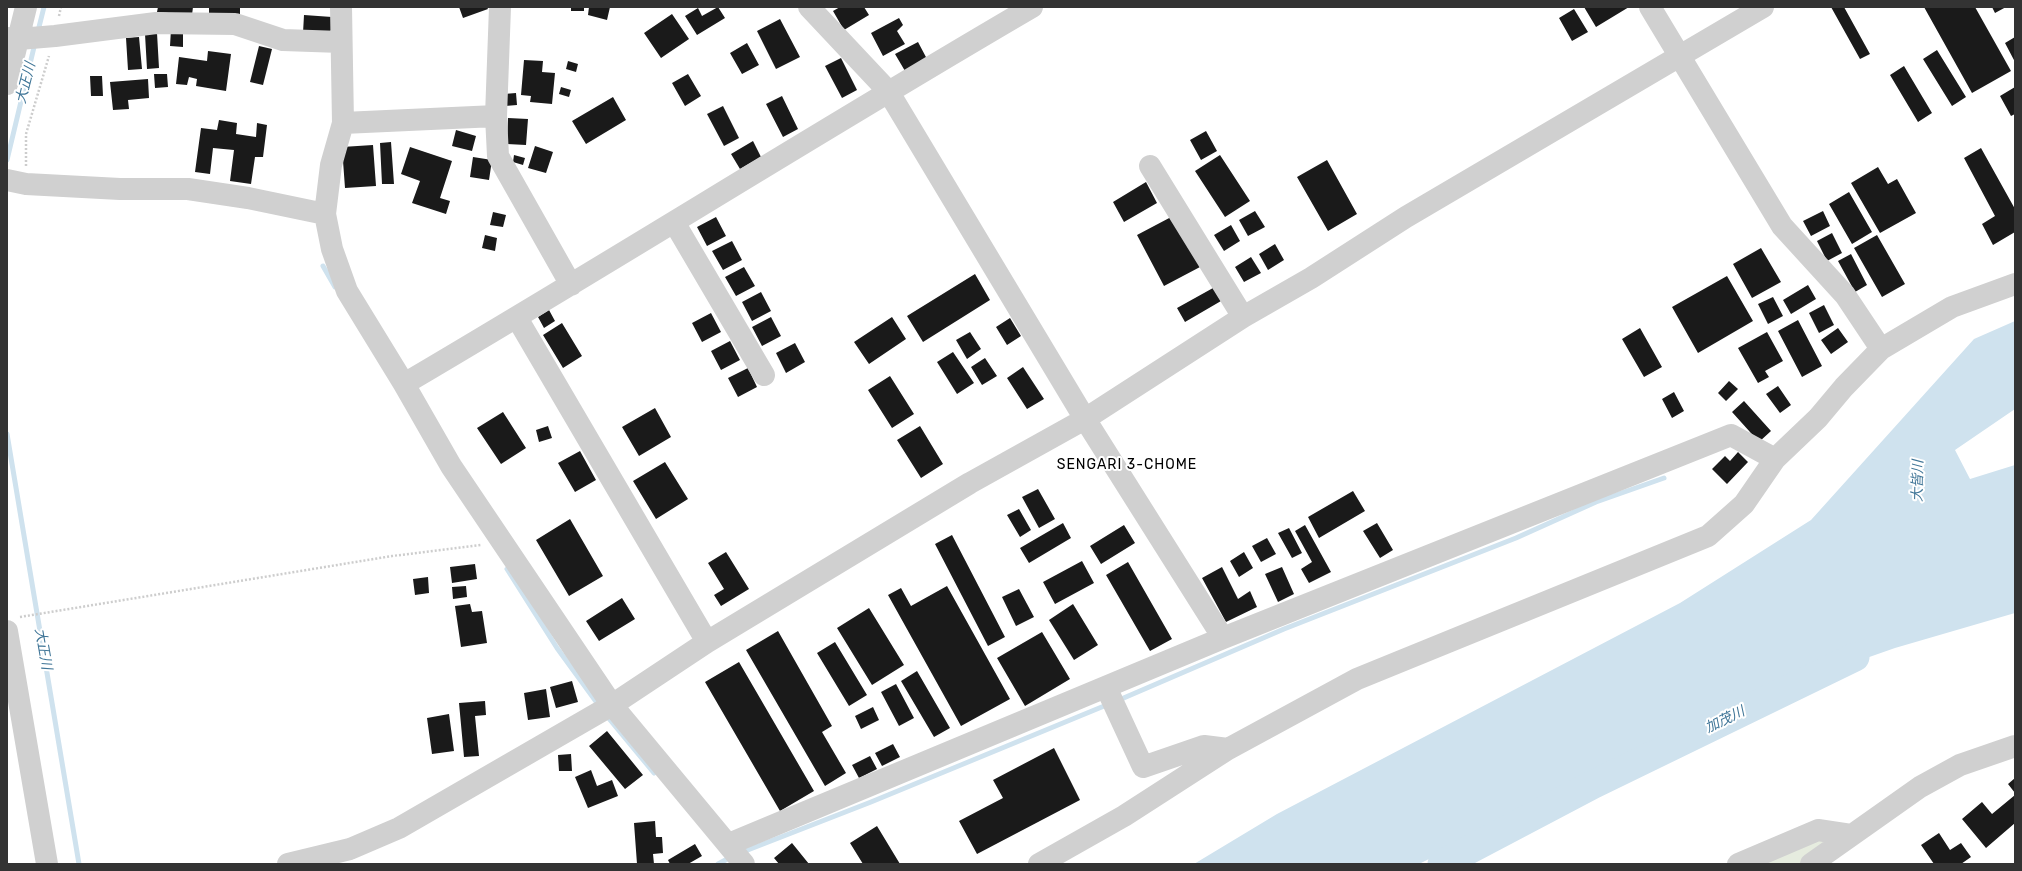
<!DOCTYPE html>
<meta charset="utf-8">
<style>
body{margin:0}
#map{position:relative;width:2022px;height:871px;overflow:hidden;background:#fff;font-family:Rubik,sans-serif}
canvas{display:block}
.frame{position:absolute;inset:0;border:8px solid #333;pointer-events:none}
</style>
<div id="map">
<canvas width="2022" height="871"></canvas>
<div class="frame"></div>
</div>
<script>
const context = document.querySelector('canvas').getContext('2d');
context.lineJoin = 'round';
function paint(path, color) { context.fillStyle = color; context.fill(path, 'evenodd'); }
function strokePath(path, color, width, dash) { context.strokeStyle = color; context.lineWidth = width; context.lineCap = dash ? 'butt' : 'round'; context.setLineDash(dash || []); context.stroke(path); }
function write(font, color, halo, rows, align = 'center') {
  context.font = font + ' Rubik,"Noto Sans JP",sans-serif'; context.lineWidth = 4; context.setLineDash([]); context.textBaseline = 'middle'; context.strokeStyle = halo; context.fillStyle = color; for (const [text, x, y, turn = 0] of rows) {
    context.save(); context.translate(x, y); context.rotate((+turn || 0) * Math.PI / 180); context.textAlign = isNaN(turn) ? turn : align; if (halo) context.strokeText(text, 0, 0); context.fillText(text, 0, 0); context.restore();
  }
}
paint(new Path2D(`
 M1818 834 1840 838 1804 864H1753Z`), '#e6ecdf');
paint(new Path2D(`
 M2015 321V409L1955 450 1970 479 2015 465V613L1895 648 1741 702 1419 864H1194L1277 814 1680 603 1811 520 1974 339Z`), '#cfe2ee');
strokePath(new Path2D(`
 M38 31 44 7
 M7 160 35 43
 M323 266 335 287
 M7 434 79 864
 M507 569 557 648 600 707
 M1119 700 1284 629 1516 538 1596 502 1664 478
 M606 715 654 773
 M740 853 871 802 1109 704
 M718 864 731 857`), '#cfe2ee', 5);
strokePath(new Path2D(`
 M1442 864 1594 784 1855 657`), '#cfe2ee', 29);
paint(new Path2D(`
 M158 7H193L192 15 157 12Z
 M209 7H240V15L209 14Z
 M459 7H487L488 9 463 18Z
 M571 7H584V11H571Z
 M589 7H610L607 20 588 15Z
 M718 7 725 18 697 35 685 16 698 8 702 16Z
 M840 7H864L869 15 844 30 833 11Z
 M1584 7H1629L1596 27Z
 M1831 7H1844L1870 54 1860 59Z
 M1924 7H1975L2011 71 1972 93Z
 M1992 7H2006L1995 13Z
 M1574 9 1588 32 1572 41 1559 18Z
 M672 14 689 39 661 58 644 33Z
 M304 15 332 17 331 35 303 33Z
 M899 18 903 25 897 31 905 44 883 56 871 33Z
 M780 19 800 57 776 69 757 31Z
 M171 29 183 30V47L170 46Z
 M157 33 159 68 147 69 145 34Z
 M139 37 142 69 128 70 126 38Z
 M2015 37V62L2005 43Z
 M918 42 927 59 905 71 895 54Z
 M747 43 759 65 742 74 730 53Z
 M259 46 272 49 263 85 250 82Z
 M1937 50 1966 97 1952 106 1923 59Z
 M208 51 231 54 226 91 196 86 197 79 189 77 187 85 176 84 179 57 207 61Z
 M841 58 857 90 842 98 825 66Z
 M524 60 543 61 542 72 555 73 552 104 530 102 531 96 521 95Z
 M568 61 578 64 576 72 566 69Z
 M1904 66 1932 113 1918 122 1890 75Z
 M154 74H167L168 87 155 88Z
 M688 74 701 96 685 106 672 83Z
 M90 76H102L103 96H91Z
 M148 79 149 98 128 100 129 109 113 110 110 82Z
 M561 87 571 90 569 97 559 94Z
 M2015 87V114L2011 116 2000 96Z
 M516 93 517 105 505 106 504 94Z
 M782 96 798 129 783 137 766 104Z
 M613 97 626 120 586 144 572 121Z
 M723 106 739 138 724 146 707 114Z
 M508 118 528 119 526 145 507 144Z
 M219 120 237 123 236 134 256 137 257 123 267 125 263 157H255L251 184 230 181 234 150 213 148 210 174 195 172 201 128 217 130Z
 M456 130 476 136 472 151 452 146Z
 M1206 131 1217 151 1201 160 1190 140Z
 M753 141 761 157 740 169 731 154Z
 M391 142 394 184H382L380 143Z
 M373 145 376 186 345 188 342 147Z
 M535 146 553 152 546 173 528 168Z
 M410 147 452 161 440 198 450 201 446 214 412 203 420 181 401 174Z
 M1981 148 2015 209V232L1993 245 1982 224 1995 216 1964 158Z
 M514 155 525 158 523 165 513 162Z
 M1220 155 1250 201 1225 217 1195 171Z
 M473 157 492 160 489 180 470 177Z
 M1327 160 1357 214 1328 231 1297 177Z
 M1878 167 1888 184 1897 179 1916 213 1880 233 1851 183Z
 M1146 182 1157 203 1124 222 1113 202Z
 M1849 192 1872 232 1852 244 1829 204Z
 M1255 211 1265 227 1248 236 1239 220Z
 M1823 211 1830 226 1811 236 1803 221Z
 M493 212 506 215 503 227 490 225Z
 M1173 216 1200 267 1164 286 1137 235Z
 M716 217 726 236 707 246 697 227Z
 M1231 225 1240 241 1224 251 1214 235Z
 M1832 233 1842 253 1827 261 1817 241Z
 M485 235 497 238 495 251 482 248Z
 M1877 235 1905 284 1882 297 1854 248Z
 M732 241 742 260 723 270 712 251Z
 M1275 244 1284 260 1268 270 1259 254Z
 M1761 248 1781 282 1752 298 1733 264Z
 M1851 254 1867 285 1855 292 1838 261Z
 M1251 257 1261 273 1244 282 1235 267Z
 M744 267 755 286 736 296 725 277Z
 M975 274 990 300 923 342 907 316Z
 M1727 276 1753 321 1698 353 1672 307Z
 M1808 285 1816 299 1791 314 1783 300Z
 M1213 288 1221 301 1185 322 1177 308Z
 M761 292 771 311 752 321 742 302Z
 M1773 297 1783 316 1768 324 1758 304Z
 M1824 305 1834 325 1819 333 1809 313Z
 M549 310 555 321 544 328 538 317Z
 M711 313 721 332 702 342 692 323Z
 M771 317 781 336 762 346 752 327Z
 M892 317 906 339 869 364 854 342Z
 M1010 318 1021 336 1007 345 996 327Z
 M1798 320 1822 366 1802 377 1778 331Z
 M562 323 582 356 563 368 543 335Z
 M1640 328 1662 367 1644 377 1622 339Z
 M1838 328 1848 342 1831 354 1821 340Z
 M970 332 981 349 967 359 956 340Z
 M1767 332 1783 361 1765 371 1769 377 1758 383 1738 348Z
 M730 341 740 360 721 370 711 351Z
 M795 343 805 362 786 373 776 353Z
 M953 352 974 383 957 394 937 362Z
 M985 358 997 376 982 385 971 367Z
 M1023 367 1044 399 1027 409 1007 378Z
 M748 368 757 387 738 397 728 378Z
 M890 376 914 414 892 428 868 390Z
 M1729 381 1738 389 1726 401 1718 393Z
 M1778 386 1791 405 1780 413 1766 394Z
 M1674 392 1684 411 1672 418 1662 399Z
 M1744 401 1771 431 1759 442 1732 412Z
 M655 408 671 437 639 456 622 427Z
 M503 412 526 448 501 464 477 428Z
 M548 426 552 438 539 442 536 430Z
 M920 426 943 464 921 478 897 440Z
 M580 451 596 480 575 492 558 463Z
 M1738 452 1748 462 1727 484 1712 469 1725 456 1730 461Z
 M665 462 688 499 656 519 633 481Z
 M1038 489 1055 519 1039 528 1022 497Z
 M1353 491 1365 511 1319 538 1308 517Z
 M1019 509 1031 530 1020 537 1007 515Z
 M570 519 603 576 569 596 536 540Z
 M1063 523 1071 538 1029 563 1020 548Z
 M1377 523 1393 550 1380 558 1363 531Z
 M1124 525 1135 543 1101 564 1090 546Z
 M1305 525 1331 572 1309 583 1301 569 1312 562 1295 531Z
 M1289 528 1302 553 1292 558 1278 533Z
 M952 535 1005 637 988 646 935 544Z
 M1267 538 1276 554 1261 562 1252 546Z
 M726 552 749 589 721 606 714 595 724 589 708 563Z
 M1244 552 1253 568 1239 577 1230 561Z
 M1082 561 1094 583 1055 604 1043 582Z
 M1128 562 1172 639 1150 651 1106 575Z
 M475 564 477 579 452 583 450 567Z
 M1222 567 1238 599 1250 591 1257 607 1226 622 1202 578Z
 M1282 567 1294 594 1278 602 1265 574Z
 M428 577 429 593 415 595 413 579Z
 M466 586 467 597 453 599 452 587Z
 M947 586 1010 699 961 726 888 595 901 588 911 606Z
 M1019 589 1034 617 1016 626 1002 597Z
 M622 598 635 619 599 641 586 621Z
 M470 604 472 612 482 611 487 643 461 647 455 606Z
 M1073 604 1098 645 1074 660 1049 620Z
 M869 608 904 665 872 685 837 628Z
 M778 631 832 726 822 732 846 773 825 786 746 650Z
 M1042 632 1070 679 1025 706 997 658Z
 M835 642 867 695 849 706 817 653Z
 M739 662 814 791 780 811 705 682Z
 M917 671 950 728 934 737 901 681Z
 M572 681 578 702 556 708 550 687Z
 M896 684 914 718 899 726 881 692Z
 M546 689 550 717 528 720 524 693Z
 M485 701 486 715 475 716 479 756 464 757 459 703Z
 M873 707 879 720 861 729 855 716Z
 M449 714 454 751 432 754 427 718Z
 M607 731 643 775 625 789 589 746Z
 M893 744 900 757 882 766 875 753Z
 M1054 748 1080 800 977 854 959 821 1003 798 993 780Z
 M571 754 572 771H559L558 755Z
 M870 756 877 769 859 778 852 765Z
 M591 770 597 786 612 780 618 796 588 808 575 777Z
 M2015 778V793L2008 784Z
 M2015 795V823L1986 848 1962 819 1982 802 1992 814Z
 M655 821 656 837H662L663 853 653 854 654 864H637L634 823Z
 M877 826 900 864H863L850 843Z
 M1939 833 1950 850 1961 843 1971 857 1961 864H1934L1921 845Z
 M792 843 809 864H779L774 858Z
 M695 844 702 856 688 864H670L668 860Z`), '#1a1a1a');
strokePath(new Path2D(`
 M59 16 61 7
 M26 166V134L49 56
 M20 617 392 556 481 545`), '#cdcdcd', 2.5, [2, 2]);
strokePath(new Path2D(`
 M341 7 343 123 331 165 325 214 332 249 347 291 404 384 451 466 612 705 744 864
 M500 7 496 116 498 156 571 285
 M809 7 888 91 1085 419 1223 638
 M1650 7 1782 226 1845 295 1881 349
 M7 38 19 39 55 36 156 23 235 24 283 40 341 42
 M7 84 26 7
 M343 123 496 116
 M1150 166 1243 317
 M7 180 26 184 120 189H188L248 198 325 214
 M674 222 764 375
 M517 318 707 642
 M404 384C615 260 821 130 1032 7
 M7 631 47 864
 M1106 687 1143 767 1204 746 1228 749
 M729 844 1223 638 1731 435 1775 459
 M288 864 350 849 399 828 612 705 707 642 970 483 1085 419 1243 317 1311 278 1406 217 1763 7
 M1039 864 1124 816 1228 749 1357 679 1708 536 1744 504 1775 459 1818 418 1844 387 1881 349 1952 307 2015 284
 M1738 864 1818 830 1851 835
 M1811 864 1920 787 1960 765 2015 746`), '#d0d0d0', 22);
write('italic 14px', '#3f7597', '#fff', [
 ["大正川",26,83,-76],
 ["大皆川",1918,481,-89],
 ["大正川",43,649,80],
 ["加茂川",1725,720,-26]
]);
context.letterSpacing = '1px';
write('14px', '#000', '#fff', [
 ["SENGARI 3-CHOME",1127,465]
]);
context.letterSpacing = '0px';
</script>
